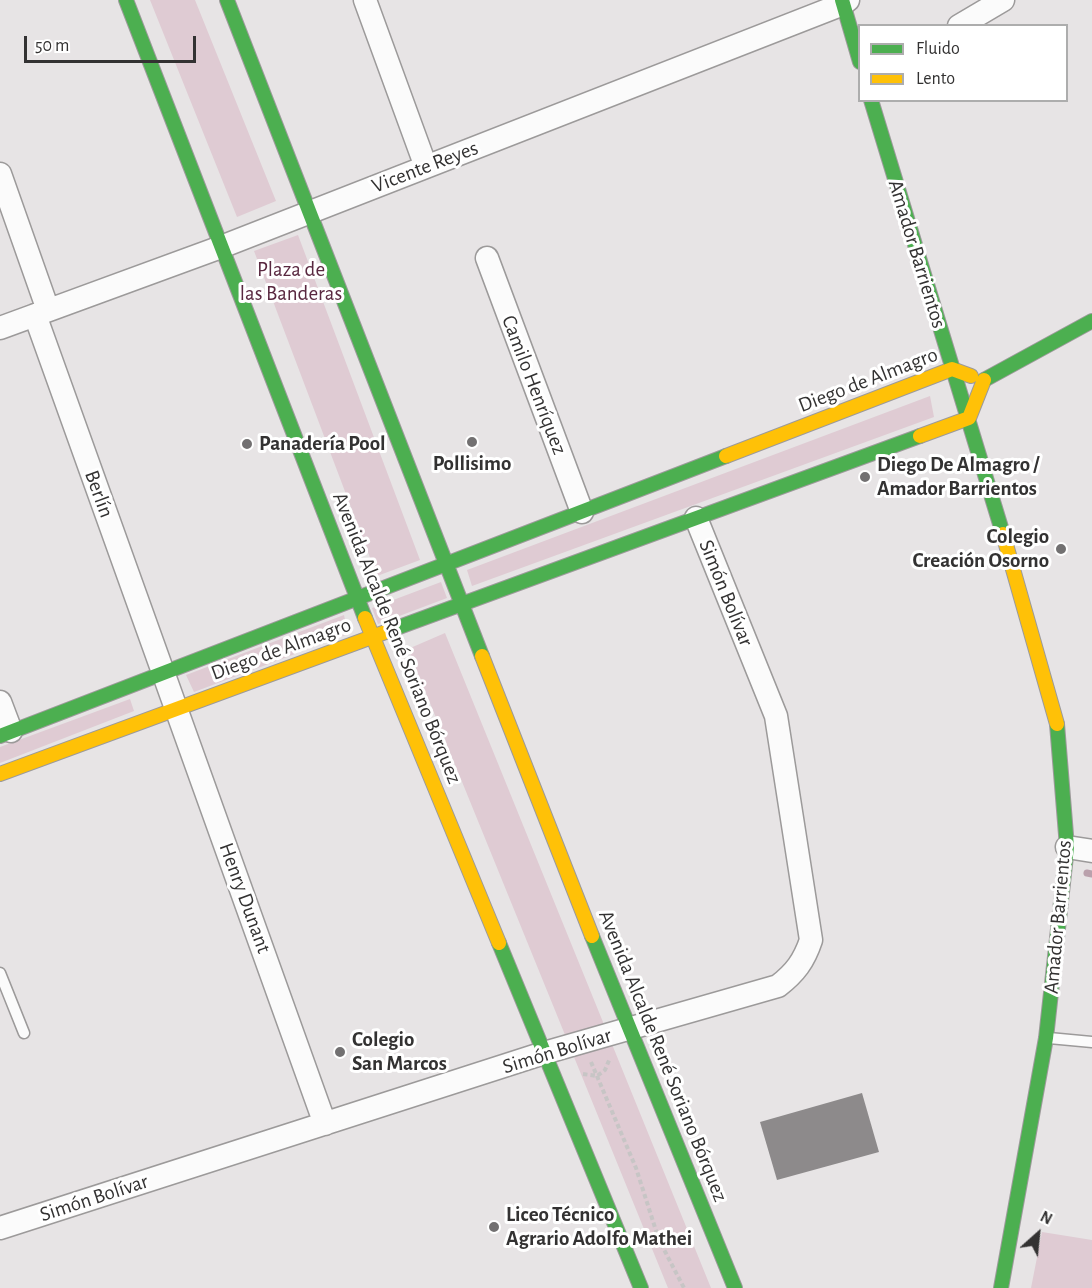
<!DOCTYPE html>
<meta charset="utf-8">
<style>
body{margin:0}
#map{position:relative;width:1092px;height:1288px;overflow:hidden;background:#e7e4e5;font-family:"Alegreya Sans",sans-serif}
canvas{display:block}
.legend{position:absolute;left:858px;top:24px;width:210px;height:78px;box-sizing:border-box;background:#fff;border:2px solid #adadad;margin:0;padding:8px 10px;list-style:none;font-size:18px;color:#333232}
.legend li{display:flex;align-items:center;gap:12px;height:30px}
.legend b{width:30px;border:2px solid #adadad}
.north{position:absolute;left:1008px;top:1204px;width:60px;height:60px;-webkit-text-stroke:4px #fff;paint-order:stroke;rotate:27deg;font-size:16px;font-weight:700;line-height:24px;text-align:center;color:#333232}
.north::after{content:'';display:block;margin:auto;width:21px;height:27px;background:#333232;clip-path:polygon(50% 0,100% 100%,50% 72%,0 100%)}
.scale{position:absolute;left:24px;top:36px;width:172px;height:27px;box-sizing:border-box;border:3px solid #333232;border-top:0;padding-left:8px;font-size:18px;line-height:21px;white-space:nowrap;color:#333232;-webkit-text-stroke:4px #fff;paint-order:stroke}
</style>
<div id="map">
<canvas width="1092" height="1288"></canvas>
<ul class="legend">
<li><b style="height:8px;background:#4caf50"></b>Fluido</li>
<li><b style="height:8px;background:#ffc107"></b>Lento</li>
</ul>
<div class="north">N</div>
<div class="scale">50 m</div>
</div>
<script>
const context = document.querySelector('canvas').getContext('2d');
context.lineJoin = 'round';
function paint(path, color) { context.fillStyle = color; context.fill(path, 'evenodd'); }
function strokePath(path, color, width, dash) { context.strokeStyle = color; context.lineWidth = width; context.lineCap = dash ? 'butt' : 'round'; context.setLineDash(dash || []); context.stroke(path); }
function write(font, color, halo, rows, align = 'center') {
  context.font = font + ' "Alegreya Sans",sans-serif'; context.lineWidth = 6; context.setLineDash([]); context.textBaseline = 'middle'; context.strokeStyle = halo; context.fillStyle = color; for (const [text, x, y, turn = 0] of rows) {
    context.save(); context.translate(x, y); context.rotate((+turn || 0) * Math.PI / 180); context.textAlign = isNaN(turn) ? turn : align; if (halo) context.strokeText(text, 0, 0); context.fillText(text, 0, 0); context.restore();
  }
}
paint(new Path2D(`
 M150 0H195L276 201 237 217Z
 M298 235 420 560 377 576 254 251Z
 M930 396 934 417 472 586 467 570Z
 M441 582 447 598 378 624 372 608Z
 M344 615 348 634 194 692 186 675Z
 M445 633 711 1288H668L408 649Z
 M130 699 134 711 0 763V747Z
 M1042 1232 1092 1240V1288H1031Z`), '#dfcbd3');
strokePath(new Path2D(`
 M1087 873 1092 874`), '#baa1ac', 7);
paint(new Path2D(`
 M862 1093 879 1152 777 1180 760 1122Z`), '#8d8a8b');
const lane = new Path2D(`
 M0 973 24 1033
 M1049 1038 1092 1042`);
const street = new Path2D(`
 M365 0 426 167
 M959 26 1003 0
 M0 174 48 310
 M487 258 582 512
 M35 315 325 1124
 M0 328 221 247 843 4 848 0
 M0 702 11 731
 M1067 847 1092 851
 M0 1228 544 1053 778 986C795 973 804 961 811 940L776 716 696 518`);
const fast = new Path2D(`
 M126 0 365 618
 M227 0 482 656
 M842 0 860 62
 M871 100 1003 534
 M984 380 1092 321
 M391 630 920 436
 M0 736 726 456
 M592 936 735 1288
 M499 943 641 1288
 M1001 1288 1046 1038 1067 847 1057 724`);
const slow = new Path2D(`
 M920 436 969 418 984 380
 M726 456 952 369 971 376
 M1003 534 1057 724
 M365 618 499 943
 M482 656 592 936
 M0 774 391 630`);
strokePath(lane, '#9c9a9a', 13);
strokePath(street, '#9c9a9a', 25);
strokePath(fast, '#9c9a9a', 16);
strokePath(slow, '#9c9a9a', 16);
strokePath(new Path2D(`
 M591 1062 636 1168 659 1240 684 1288
 M583 1074 597 1076 605 1070 610 1058`), '#c7c5c5', 4, [4.5, 3]);
strokePath(lane, '#fbfbfb', 10);
strokePath(street, '#fbfbfb', 22);
strokePath(fast, '#4caf50', 14);
strokePath(slow, '#ffc107', 14);
for (const [x, y, r, color] of [
 [472,442,6,"#727071"],
 [247,444,6,"#727071"],
 [865,477,6,"#727071"],
 [1061,549,6,"#727071"],
 [340,1052,6,"#727071"],
 [494,1227,6,"#727071"]
]) { const dot = new Path2D(); dot.arc(x, y, r, 0, 2 * Math.PI); context.fillStyle = color; context.fill(dot); strokePath(dot, '#fff', 2); }
write('21px', '#333232', '#fff', [
 ["Vicente Reyes",425,167,-21],
 ["Amador Barrientos",917,254,73],
 ["Diego de Almagro",868,380,-21],
 ["Camilo Henríquez",534,385,69],
 ["Berlín",99,494,70],
 ["Simón Bolívar",726,593,68],
 ["Avenida Alcalde René Soriano Bórquez",397,638,68],
 ["Diego de Almagro",281,649,-20],
 ["Henry Dunant",245,898,70],
 ["Amador Barrientos",1058,917,-85],
 ["Simón Bolívar",557,1051,-17],
 ["Avenida Alcalde René Soriano Bórquez",663,1056,68],
 ["Simón Bolívar",94,1198,-18]
]);
write('21px', '#592840', '#fff', [
 ["Plaza de",291,270],
 ["las Banderas",291,294]
]);
write('bold 21px', '#333232', '#fff', [
 ["Panadería Pool",259,444],
 ["Pollisimo",472,464,"center"],
 ["Diego De Almagro /",877,465],
 ["Amador Barrientos",877,489],
 ["Colegio",1049,537,"right"],
 ["Creación Osorno",1049,561,"right"],
 ["Colegio",352,1040],
 ["San Marcos",352,1064],
 ["Liceo Técnico",506,1215],
 ["Agrario Adolfo Mathei",506,1239]
], 'left');
</script>
